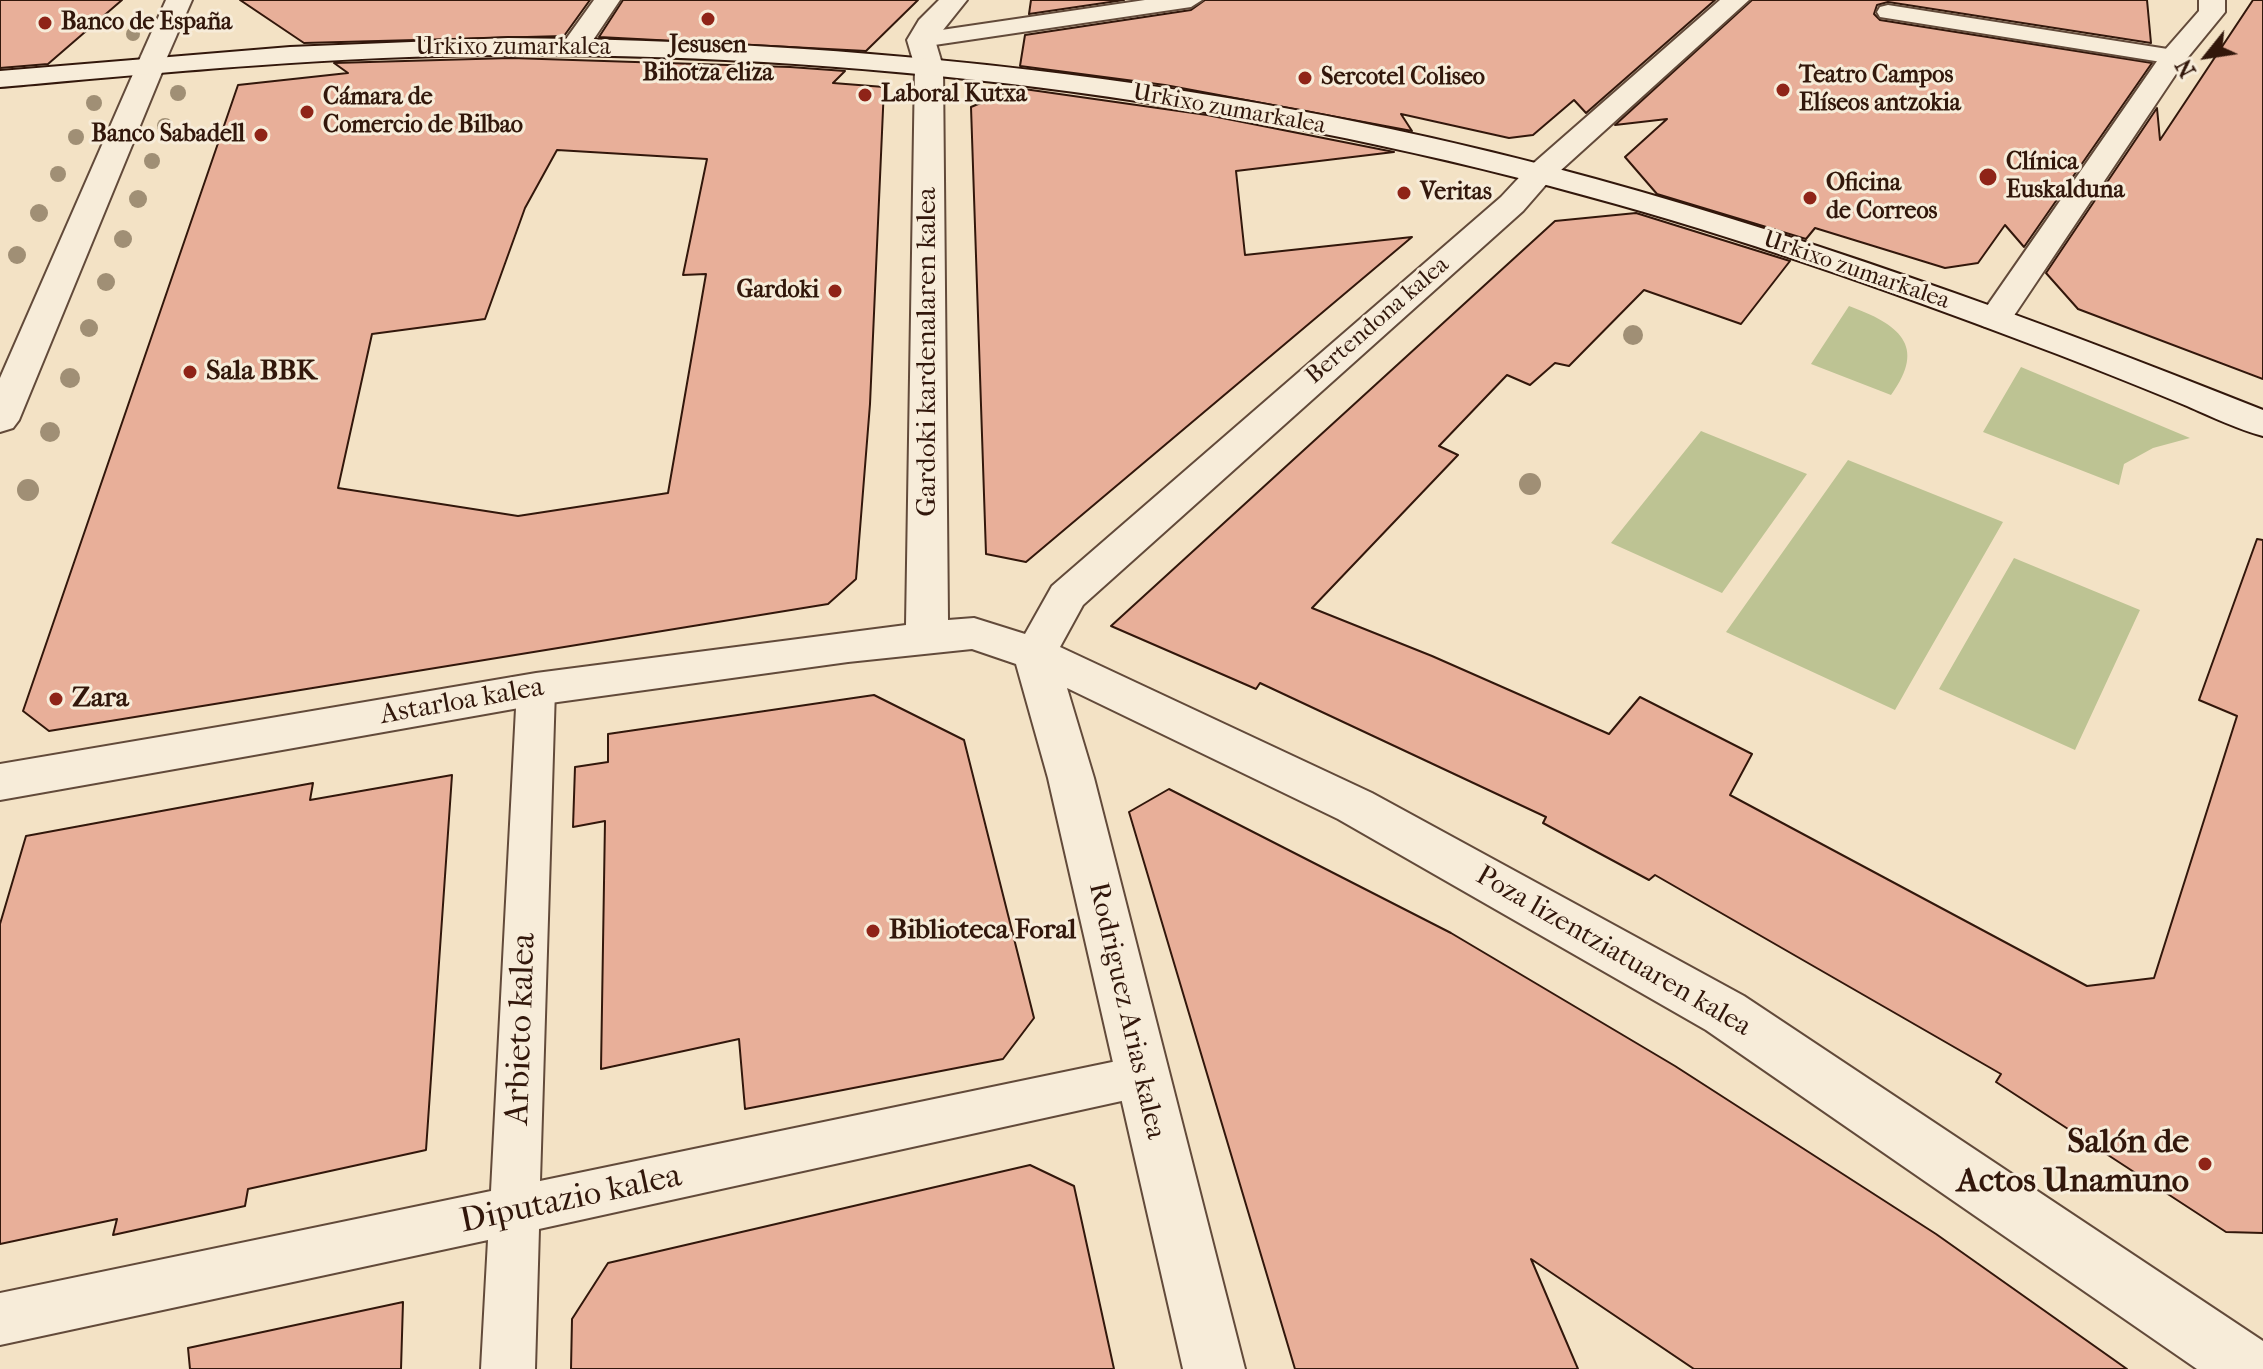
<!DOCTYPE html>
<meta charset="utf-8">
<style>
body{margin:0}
#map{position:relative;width:2263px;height:1369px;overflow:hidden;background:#f3e2c5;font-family:"IM FELL French Canon",serif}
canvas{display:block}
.north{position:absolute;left:2167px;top:16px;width:80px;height:80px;-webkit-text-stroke:6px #f7ecd9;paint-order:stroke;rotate:240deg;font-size:22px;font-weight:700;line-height:32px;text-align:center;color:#32170b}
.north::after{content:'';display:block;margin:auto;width:28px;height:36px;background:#32170b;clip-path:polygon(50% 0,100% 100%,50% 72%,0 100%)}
</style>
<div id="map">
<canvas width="2263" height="1369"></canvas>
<div class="north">N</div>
</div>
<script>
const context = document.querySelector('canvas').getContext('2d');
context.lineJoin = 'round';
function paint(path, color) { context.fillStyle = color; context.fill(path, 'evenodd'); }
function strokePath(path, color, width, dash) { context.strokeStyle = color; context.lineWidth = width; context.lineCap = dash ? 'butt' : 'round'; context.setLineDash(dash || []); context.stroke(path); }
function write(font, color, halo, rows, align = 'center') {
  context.font = font + ' "IM FELL French Canon",serif'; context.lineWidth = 6; context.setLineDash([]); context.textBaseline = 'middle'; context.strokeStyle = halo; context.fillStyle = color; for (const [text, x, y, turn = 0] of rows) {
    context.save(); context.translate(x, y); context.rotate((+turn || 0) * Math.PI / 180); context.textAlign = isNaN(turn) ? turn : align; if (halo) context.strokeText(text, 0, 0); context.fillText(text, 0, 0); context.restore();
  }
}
paint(new Path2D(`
 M1849 306C1898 324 1928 345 1891 395L1811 364Z
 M2021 367 2190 438 2153 448 2124 464 2119 485 1983 432Z
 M1701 431 1807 474 1722 593 1611 543Z
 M1848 460 2003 522 1895 710 1726 632Z
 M2014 558 2140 610 2075 750 1939 689Z`), '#bdc393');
const building = new Path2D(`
 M0 0H122L48 64 0 68Z
 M240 0H590L564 36 304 43Z
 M623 0H918L866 51 599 37Z
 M1031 0H1124L1029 14Z
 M1205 0H1715L1586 113 1574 100 1533 135 1509 138 1401 114 1412 131 1165 85 1020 66 1025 35 1191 10Z
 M1752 0H2147L2151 43 1888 2 1877 5 1874 14 1880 20 2152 63 2024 247 2005 225 1978 263 1945 268 1815 228 1806 239 1657 194 1625 157 1667 119 1615 125Z
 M2253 0H2263V379L2078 309 2046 273 2157 108 2160 140Z
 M511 58 790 67 845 71 833 83 884 87 870 404 856 579 828 604 49 731 23 711 238 85 348 73 334 63ZM557 150 707 159 683 275 706 274 668 493 518 516 338 488 372 334 485 319 525 208Z
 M1017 88 1207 115 1394 152 1236 171 1245 255 1412 237 1026 562 986 554 971 107Z
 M1636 213 1790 261 1741 324 1644 290 1569 366 1555 363 1530 385 1507 375 1439 446 1458 455 1312 608 1432 656 1609 734 1640 697 1752 754 1730 795 2087 986 2154 978 2237 716 2199 700 2257 539 2263 540V1233L2226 1232 1996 1082 2001 1074 1655 875 1649 880 1543 823 1546 817 1260 683 1256 689 1111 626 1555 221Z
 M874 695 964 740 1034 1018 1003 1059 745 1109 739 1039 601 1069 605 821 573 827 575 767 608 762V734Z
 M452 775 426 1150 248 1189 245 1206 113 1235 117 1219 0 1244V924L26 836 313 783 310 800Z
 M1169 789 1451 933 1675 1066 1936 1234 2127 1369H1694L1531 1259 1578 1369H1295L1129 812Z
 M1030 1165 1074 1186 1114 1369H571L572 1319 608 1263Z
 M403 1302 401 1369H190L188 1348Z`);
paint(building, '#e8af99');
strokePath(building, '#32170b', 2);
const pedestrian = new Path2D(`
 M1145 0H1202L1191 7 921 47 909 40 921 33Z
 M1888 5 2174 50 2186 57 2174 64 1880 17 1877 12 1880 7Z
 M536 675 549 679 555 689 540 1181 1141 1056 1158 1063 1164 1078 1158 1093 539 1229 535 1369H481L488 1240 0 1345V1293L491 1191 517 689 523 679Z`);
const minor = new Path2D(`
 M594 0H620L585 52H565L561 46Z
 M939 0H967L935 40 943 67 948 620 974 618 1025 634 1052 586 1501 197 1528 168 1720 0H1749L1550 180 1523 211 1083 605 1060 647 1372 793 1744 996 2263 1341V1369H2197L1706 1030 1338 819 1067 688 1094 778 1245 1369H1183L1048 778 1016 664 972 649 848 662 536 705 0 800V764L536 673 906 625 915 67 907 40 919 20Z
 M2199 0H2225V12L2184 62 2007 326 1995 329 1983 326 1978 319 2164 51 2199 11Z
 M151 57 161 59 165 65 19 420 13 428 0 432V378L137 65 141 59Z`);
const tertiary = new Path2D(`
 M166 0H192L161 71H141L137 65Z`);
const secondary = new Path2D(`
 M508 38C859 41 1211 78 1551 167 1794 231 2030 317 2263 410V436C2237 429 2212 417 2187 406 2144 388 2101 371 2057 354 1912 299 1766 246 1616 204 1258 103 883 54 511 55 341 55 170 72 0 87V71L290 47Z`);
strokePath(pedestrian, '#624a3a', 4);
strokePath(minor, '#624a3a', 4);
strokePath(tertiary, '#624a3a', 4);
strokePath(secondary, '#32170b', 4);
paint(pedestrian, '#f7ecd9');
paint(minor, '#f7ecd9');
paint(tertiary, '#f7ecd9');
paint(secondary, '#f7ecd9');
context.fillStyle = '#a08f75';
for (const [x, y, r] of [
 [219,23,7],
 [133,34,7],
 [178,93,8],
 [94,103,8],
 [165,126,8],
 [76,137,8],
 [152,161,8],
 [58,174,8],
 [138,199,9],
 [39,213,9],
 [123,239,9],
 [17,255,9],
 [106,282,9],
 [89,328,9],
 [1633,335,10],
 [70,378,10],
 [50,432,10],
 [1530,484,11],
 [28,490,11]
]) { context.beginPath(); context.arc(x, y, r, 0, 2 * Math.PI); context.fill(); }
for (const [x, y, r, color] of [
 [708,19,8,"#8f2418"],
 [45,23,8,"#8f2418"],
 [1305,78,8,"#8f2418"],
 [1783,90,8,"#8f2418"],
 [865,95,8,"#8f2418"],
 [307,112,8,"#8f2418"],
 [261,135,8,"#8f2418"],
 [1988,177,10,"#8f2418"],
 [1404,193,8,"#8f2418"],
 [1810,198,8,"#8f2418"],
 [835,291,8,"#8f2418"],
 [190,372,8,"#8f2418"],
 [56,699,8,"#8f2418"],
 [873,931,8,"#8f2418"],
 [2205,1164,8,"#8f2418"]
]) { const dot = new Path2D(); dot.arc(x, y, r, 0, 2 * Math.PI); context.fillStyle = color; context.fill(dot); strokePath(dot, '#f7ecd9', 3); }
write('bold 24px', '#32170b', '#f7ecd9', [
 ["Banco de España",61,23],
 ["Jesusen",708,46,"center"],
 ["Bihotza eliza",708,74,"center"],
 ["Teatro Campos",1799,76],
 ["Elíseos antzokia",1799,104],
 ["Sercotel Coliseo",1321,78],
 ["Laboral Kutxa",881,95],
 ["Cámara de",323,98],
 ["Comercio de Bilbao",323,126],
 ["Banco Sabadell",245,135,"right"],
 ["Clínica",2006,163],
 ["Euskalduna",2006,191],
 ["Oficina",1826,184],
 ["de Correos",1826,212],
 ["Veritas",1420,193],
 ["Gardoki",819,291,"right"]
], 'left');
write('24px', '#32170b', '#f7ecd9', [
 ["Urkixo zumarkalea",513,48],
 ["Urkixo zumarkalea",1229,110,10],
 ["Urkixo zumarkalea",1856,271,19],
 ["Bertendona kalea",1378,321,-41]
]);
write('28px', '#32170b', '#f7ecd9', [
 ["Gardoki kardenalaren kalea",928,352,-90],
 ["Astarloa kalea",462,702,-10],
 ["Poza lizentziatuaren kalea",1613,952,30],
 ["Rodriguez Arias kalea",1126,1011,77]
]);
write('bold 28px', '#32170b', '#f7ecd9', [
 ["Sala BBK",206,372],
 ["Zara",72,699],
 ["Biblioteca Foral",889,931]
], 'left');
write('34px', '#32170b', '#f7ecd9', [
 ["Arbieto kalea",522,1029,-88],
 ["Diputazio kalea",571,1200,-12]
]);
write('bold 34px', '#32170b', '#f7ecd9', [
 ["Salón de",2189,1144],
 ["Actos Unamuno",2189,1183]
], 'right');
</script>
